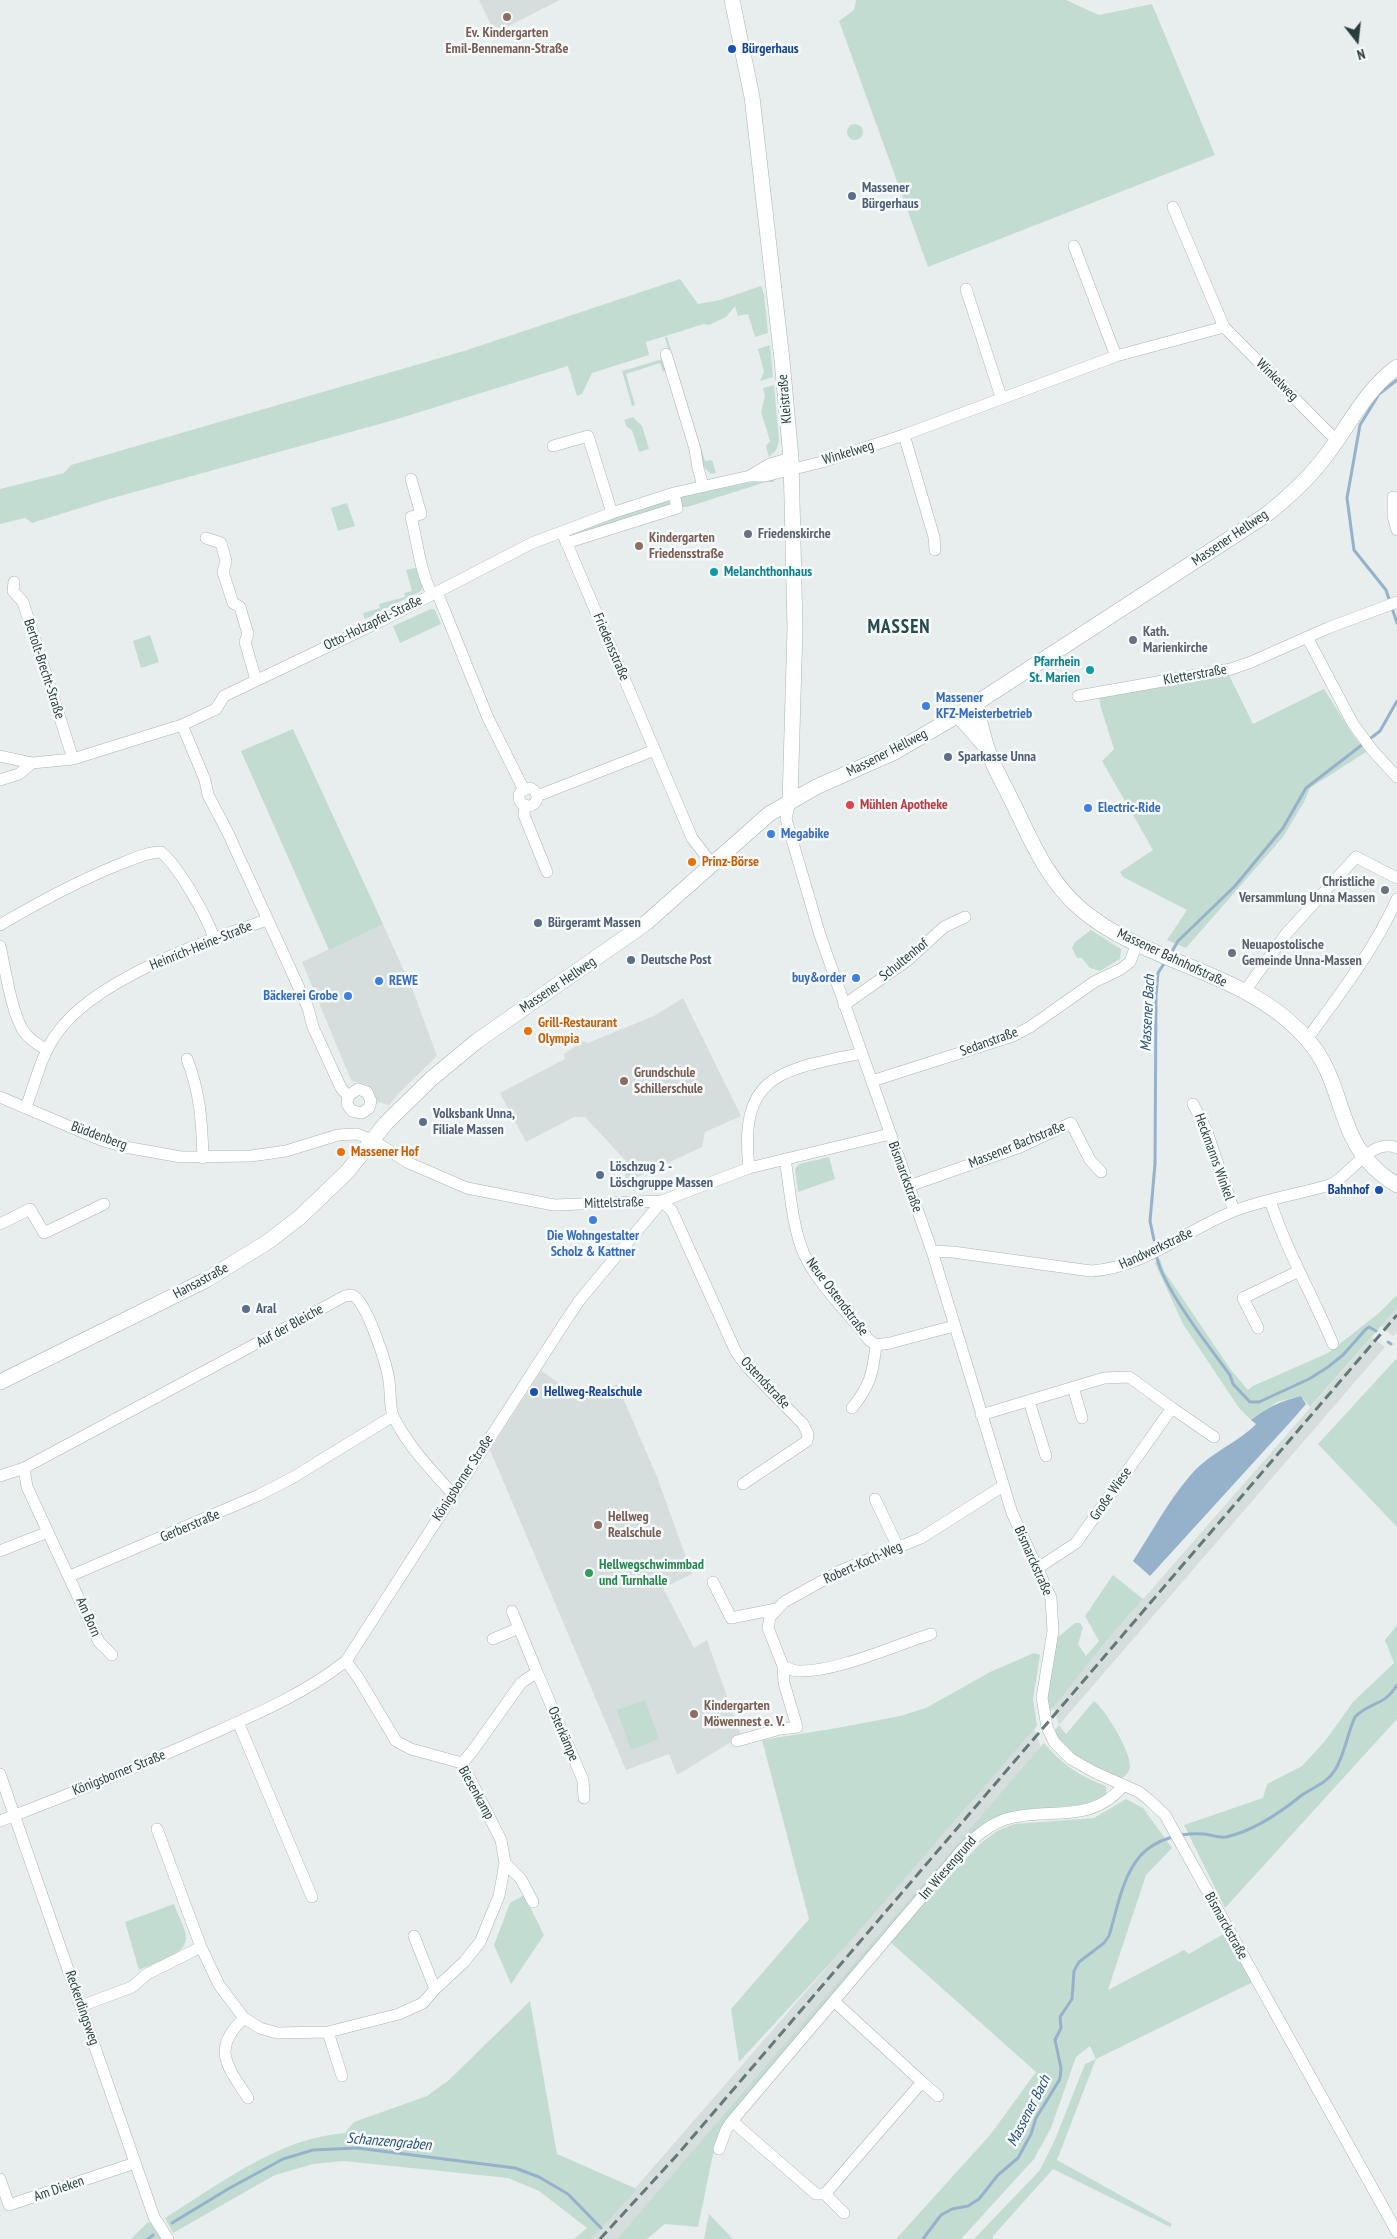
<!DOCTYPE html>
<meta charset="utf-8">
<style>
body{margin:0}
#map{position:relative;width:1397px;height:2239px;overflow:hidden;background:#e7eeed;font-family:"PT Sans Narrow",sans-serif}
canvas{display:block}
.north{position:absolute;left:1332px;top:15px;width:50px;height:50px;-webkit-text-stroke:4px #f7fafa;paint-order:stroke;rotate:164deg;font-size:14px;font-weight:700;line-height:20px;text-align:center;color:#283d3e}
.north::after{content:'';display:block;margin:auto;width:18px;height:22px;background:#283d3e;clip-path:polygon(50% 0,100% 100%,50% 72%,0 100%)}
</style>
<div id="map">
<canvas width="1397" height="2239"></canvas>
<div class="north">N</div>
</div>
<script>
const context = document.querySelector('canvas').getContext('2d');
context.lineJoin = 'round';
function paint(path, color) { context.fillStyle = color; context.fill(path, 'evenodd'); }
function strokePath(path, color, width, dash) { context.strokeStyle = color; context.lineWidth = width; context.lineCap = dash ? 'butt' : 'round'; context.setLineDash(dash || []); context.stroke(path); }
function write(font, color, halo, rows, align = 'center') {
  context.font = font + ' "PT Sans Narrow",sans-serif'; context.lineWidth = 5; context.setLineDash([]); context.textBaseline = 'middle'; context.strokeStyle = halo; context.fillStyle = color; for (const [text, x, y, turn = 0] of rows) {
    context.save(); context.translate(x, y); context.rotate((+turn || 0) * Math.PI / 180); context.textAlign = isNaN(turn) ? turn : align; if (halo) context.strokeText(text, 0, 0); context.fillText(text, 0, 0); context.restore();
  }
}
paint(new Path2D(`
 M479 0H560L495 33Z
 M383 924 413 991 437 1056 398 1094 389 1105 377 1102 368 1085 352 1081 349 1075 302 962Z
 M683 998 741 1116 705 1132 702 1147 633 1179H625V1160L585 1117H574L526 1142 500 1093 565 1059 564 1054 583 1041 588 1043 654 1016Z
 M1397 1308V1332L1393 1336 1381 1326Z
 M1372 1337 1385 1347 1059 1725 1053 1707 1103 1645Z
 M541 1371 583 1399 617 1384 657 1477 692 1574 663 1588 694 1648 707 1640 741 1736 677 1775 669 1754 626 1770 490 1450Z
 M1034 1729 1041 1747 624 2232 617 2239H591Z`), '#d5dedc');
paint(new Path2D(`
 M856 0H1066L1099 15 1152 4 1215 155 928 267 839 21 854 10Z
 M847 132a8 8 0 1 1 16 0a8 8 0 1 1-16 0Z
 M680 279 698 304 720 300 761 286 764 294 768 333 755 337 748 314 738 316 735 306 726 317 709 325 704 324 646 342 649 355 592 373 582 394 577 396 568 366 394 420 109 499 32 523 25 518 0 524V489L64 473 71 465 464 351Z
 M665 337H667L705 461 712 460 716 473 711 474 704 467 701 468Z
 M770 345 773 377 760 381 764 372 758 349Z
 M663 359 667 370 663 372 660 363 626 374 635 405 632 406 622 371Z
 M774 385 779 441 776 450 769 457 766 446 770 441 761 412 765 396 763 388Z
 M633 417 642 426 649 449 639 452 632 430 627 427 624 420Z
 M775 477 774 482H766L687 507H682L680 497Z
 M669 499 670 505 576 536 575 534 612 517Z
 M347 503 355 526 338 531 331 508Z
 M415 568 418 569 423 586 421 591 365 619 363 613 380 608 379 604 405 597 404 593 412 591 406 570Z
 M431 609 435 610 441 624 400 643 393 626Z
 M150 635 159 662 141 668 133 641Z
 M1229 675 1253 724 1324 689 1353 735 1366 752 1310 788 1304 802 1283 837 1186 948 1167 940 1187 910 1123 877 1120 872 1153 850 1102 761 1114 749 1101 708 1099 697Z
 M293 729 383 924 329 950 241 751Z
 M1091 930 1121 949 1120 959 1100 971 1090 968 1082 958H1077L1072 948 1075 942Z
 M829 1157 835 1179 798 1192 795 1169 799 1164Z
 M1160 1259 1164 1271 1231 1370 1248 1390 1253 1386 1328 1353 1379 1313 1397 1295V1308L1310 1407 1301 1396 1277 1402 1251 1420 1239 1408 1183 1324 1155 1263Z
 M1397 1358V1527L1318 1444Z
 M1113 1575 1143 1599 1103 1645 1049 1713 1047 1697 1057 1638 1075 1623H1080L1083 1628 1078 1644 1086 1656 1099 1641 1085 1616Z
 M1397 1625V1719L1225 1908 1184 1825 1263 1798 1267 1784 1302 1766 1325 1741 1353 1702 1394 1663 1385 1640Z
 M1034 1653 1040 1655 1033 1699 1037 1726 846 1946 739 2062 731 2009 809 1919 762 1740 837 1728 900 1716 926 1708 990 1672Z
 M645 1700 659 1739 631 1750 617 1710Z
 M1094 1701C1106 1710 1131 1752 1130 1767 1129 1773 1125 1776 1121 1779 1096 1768 1068 1756 1054 1731L1059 1725 1066 1734Z
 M1044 1743C1064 1766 1078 1775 1106 1786V1798L1090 1807 981 1826 721 2131 712 2159 698 2227 665 2224 647 2239H617Z
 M1126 1799 1143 1808 1172 1848 1146 1875 1108 1990 1184 1950 1189 1954 1225 1933 1253 1982 1096 2059 1057 2160 1172 2224 1170 2227 1053 2169 993 2236V2239H974L1040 2170 1054 2142 1085 2064 1096 2059 1090 2046 1076 2057 1051 2128 1034 2159 961 2239H896L990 2135 1036 2072 889 1941 981 1843 997 1831 1014 1824 1094 1818Z
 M524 1895 544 1935 511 1984 494 1945 510 1903Z
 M174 1904C177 1914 186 1928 186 1938 187 1955 152 1964 139 1970L125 1922Z
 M530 2001 557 2154 637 2189 591 2239H574L587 2228 539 2191 508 2178 344 2161 313 2164 275 2175 173 2233 165 2218C220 2184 278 2138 345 2133L354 2122 427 2096 449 2080Z
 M709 2214 733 2239H704Z
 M148 2222 151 2223 161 2239H131Z`), '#c3dcd2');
paint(new Path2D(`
 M1301 1396 1306 1404 1294 1418 1150 1576 1133 1561C1151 1534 1168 1501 1189 1477 1208 1453 1237 1444 1256 1424L1251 1420C1270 1406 1279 1402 1301 1396Z`), '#96b2cb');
strokePath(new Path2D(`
 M1390 602 1386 590 1354 550 1347 498 1360 425 1379 394 1397 380
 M1392 608 1397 623
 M1170 955 1178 941 1235 886 1283 828 1306 788 1380 731 1397 701
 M1154 1240 1150 1221 1155 1164 1156 995 1158 973 1165 962
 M1157 1258C1164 1289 1210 1348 1230 1375L1233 1384 1250 1402H1259L1309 1379 1328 1367 1343 1355 1366 1329 1369 1327 1376 1331
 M1388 1342 1391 1344
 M172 2223 228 2189 283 2159 313 2150 357 2148 515 2168 539 2177 568 2194 601 2228
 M148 2239 153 2235
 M923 2239 941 2215 952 2209 968 2206 979 2199 998 2175 1018 2158 1031 2134 1036 2118 1060 2079 1061 2068 1055 2040 1061 2028 1060 2017 1072 1999 1074 1971 1079 1962 1104 1943 1109 1936C1117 1910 1122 1876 1141 1855 1156 1839 1182 1832 1204 1834 1212 1835 1218 1838 1226 1837 1254 1831 1281 1812 1302 1795 1314 1787 1327 1783 1335 1770 1345 1754 1347 1734 1355 1717 1370 1701 1384 1707 1397 1685`), '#96b2cb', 3);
const street = new Path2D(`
 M1173 207 1224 327
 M1074 246 1116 356
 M966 289 1001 397
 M666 354 695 449 698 468 703 486
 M904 435 934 537 935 550
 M553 446 588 436 612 513
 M750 476 770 464 791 458
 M411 479 421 514 411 517C418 543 419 569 432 594
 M1393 497V516L1397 530
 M562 532 692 838 712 864
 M206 538 221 543 226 561 223 572 233 603 240 607 248 634 245 642 256 680
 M566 543 677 508 674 493
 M14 582 13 591 23 602 73 759
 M437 592 488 718 524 790
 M1307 637 1353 724 1373 751 1397 777
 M1078 696 1231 669 1251 662 1328 628 1397 602
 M182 725 205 780 208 795 227 831 290 968 308 1008 313 1027 341 1088 348 1096 358 1089 367 1092 371 1101 369 1108 362 1113 352 1111 347 1104 348 1096
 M0 756 32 763 73 759 182 725 216 709 224 696 381 621 532 543 612 513 674 493 750 476H765L822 462 904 435 1116 356 1224 327 1330 434
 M0 780 19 774 32 763
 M519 797a9 9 0 1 1 18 0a9 9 0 1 1-18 0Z
 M537 796 655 750
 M790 801 786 819 820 935 932 1251 1012 1513 1051 1598 1053 1631 1042 1698 1047 1727 1054 1742 1071 1759 1094 1772 1139 1792 1148 1799 1165 1815 1397 2232
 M525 805 524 815 547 872
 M0 925C39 902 78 881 120 864 133 859 147 852 161 852 179 867 206 915 214 938
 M0 946C5 967 12 1017 25 1033 31 1041 39 1045 47 1050
 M1245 991 1286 934 1356 857 1397 878
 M844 1005 908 960 944 927 965 917
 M1307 1039C1340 994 1374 950 1397 899
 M187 1059C200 1092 202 1122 203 1158
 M872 1081 1013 1036 1030 1027 1094 982 1121 969 1130 962 1137 943
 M0 1097 101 1140 125 1147 181 1157 251 1156 286 1151 338 1135 357 1134 372 1140 409 1163 467 1188 554 1205 662 1201 749 1168 890 1134
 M1193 1104 1206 1129 1234 1211
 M26 1107C35 1084 41 1056 55 1036 92 980 204 941 267 920
 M785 1159C790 1188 792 1227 804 1254 819 1286 848 1312 869 1340L876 1345 890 1343 954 1326
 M749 1168C738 1071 785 1070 862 1053
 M909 1186 1020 1147 1071 1123 1090 1160 1101 1172
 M1270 1200C1286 1250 1313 1296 1333 1344
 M662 1201 672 1211 736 1352 748 1368 803 1424 808 1434 807 1441 743 1484
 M0 1224 30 1209 44 1233 104 1204
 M932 1251 953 1252 1091 1271C1144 1268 1186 1230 1234 1211 1265 1199 1299 1194 1330 1185 1351 1175 1371 1137 1397 1148
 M1258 1328 1243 1298 1299 1271
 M1073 1387 1082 1418
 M1029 1401 1046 1456
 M852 1408C870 1386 873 1373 876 1345
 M1172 1408 1214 1437
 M981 1415 1104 1378 1129 1377 1172 1408 1076 1543 1038 1568
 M0 1476 24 1468
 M875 1499 898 1547
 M0 1551 48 1532
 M70 1576 259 1495 292 1478 393 1416
 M713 1582 731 1618 776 1609
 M931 1634C893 1646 837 1672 798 1671 793 1671 788 1668 783 1666L768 1628 770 1617 784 1602 842 1570 921 1538 1003 1486
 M493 1639 519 1628
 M112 1655 99 1642 27 1487 24 1468 345 1296 352 1295C366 1299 387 1365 389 1381 391 1392 389 1409 394 1418 409 1447 431 1470 453 1494
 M346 1661 359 1679 396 1741 411 1749 462 1763 501 1840 505 1863 521 1879 533 1902
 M537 1672 583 1780 584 1798
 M238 1722 312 1897
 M737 1741 780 1729 797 1727 784 1683 783 1666
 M462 1763 471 1753 521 1683 537 1672 512 1611
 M0 1774 154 2217 168 2239
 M0 1821C70 1794 140 1766 209 1735 257 1714 304 1694 346 1661L563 1325 579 1301 662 1201
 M157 1829 201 1947 219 1985 244 2018 260 2028 277 2033 328 2032 399 2014 423 2003 435 1989 464 1962 480 1942 499 1896 505 1863
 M414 1936 435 1989
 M81 2006 132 1987 147 1974 201 1947
 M244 2018C211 2049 227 2066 248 2098
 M328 2032 342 2076
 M922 2082 938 2096
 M732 2121 816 2194H825L922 2082 835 2002
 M719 2149 726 2130 732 2121 962 1850C975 1837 988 1825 1006 1819 1049 1806 1090 1826 1124 1785
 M0 2179 9 2205 135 2163
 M825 2194 844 2213`);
const secondary = new Path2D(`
 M732 0 752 97 782 360 791 458 795 628 790 801
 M973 706C981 720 982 733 987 748 993 766 1003 783 1011 799 1030 838 1047 881 1082 910 1147 965 1246 970 1306 1038 1350 1086 1331 1146 1397 1185
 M958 715 987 748
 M0 1382 206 1280 269 1241 300 1217 347 1172 386 1123 431 1079 477 1041 646 923 769 814 816 787 893 753 958 715 1266 515C1286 499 1305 482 1321 462 1347 430 1363 392 1397 367`);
strokePath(street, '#aab5b5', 12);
strokePath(secondary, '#a4b5b4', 16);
strokePath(street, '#fff', 11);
strokePath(secondary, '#fff', 15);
strokePath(new Path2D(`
 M600 2239 678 2154 1397 1315`), '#637879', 3, [10, 5]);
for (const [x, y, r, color] of [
 [507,17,5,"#8d6e63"],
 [732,49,5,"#1a4fb4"],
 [852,196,5,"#5c6f8a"],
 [748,534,5,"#6b7280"],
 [639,546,5,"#8d6e63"],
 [714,572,5,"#0f9aa8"],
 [1133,640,5,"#6b7280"],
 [1090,670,5,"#0f9aa8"],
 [926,706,5,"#3f7fe0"],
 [948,757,5,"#5c6f8a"],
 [850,805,5,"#e0444e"],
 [1088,808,5,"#3f7fe0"],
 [771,834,5,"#3f7fe0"],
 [692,862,5,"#e8710a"],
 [1385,890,5,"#6b7280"],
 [538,923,5,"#5c6f8a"],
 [1232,953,5,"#6b7280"],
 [631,960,5,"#5c6f8a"],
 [856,978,5,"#3f7fe0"],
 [379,981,5,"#3f7fe0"],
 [348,996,5,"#3f7fe0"],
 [528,1031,5,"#e8710a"],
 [624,1081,5,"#8d6e63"],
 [423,1122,5,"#5c6f8a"],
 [341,1152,5,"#e8710a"],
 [600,1175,5,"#5c6f8a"],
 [1379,1190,5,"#1a4fb4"],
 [593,1220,5,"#3f7fe0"],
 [246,1309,5,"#5c6f8a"],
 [534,1392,5,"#1a4fb4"],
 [598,1525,5,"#8d6e63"],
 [589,1573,5,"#2e9e5b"],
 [694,1714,5,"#8d6e63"]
]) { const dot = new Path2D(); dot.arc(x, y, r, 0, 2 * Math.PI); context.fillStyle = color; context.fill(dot); strokePath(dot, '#f7fafa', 2); }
write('bold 14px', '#785e54', '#f7fafa', [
 ["Ev. Kindergarten",507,33,"center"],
 ["Emil-Bennemann-Straße",507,49,"center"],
 ["Kindergarten",649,538],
 ["Friedensstraße",649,554],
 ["Grundschule",634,1073],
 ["Schillerschule",634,1089],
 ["Hellweg",608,1517],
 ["Realschule",608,1533],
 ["Kindergarten",704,1706],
 ["Möwennest e. V.",704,1722]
], 'left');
write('bold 14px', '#164399', '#f7fafa', [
 ["Bürgerhaus",742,49],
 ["Bahnhof",1369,1190,"right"],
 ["Hellweg-Realschule",544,1392]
], 'left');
write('bold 14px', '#4e5e75', '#f7fafa', [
 ["Massener",862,188],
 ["Bürgerhaus",862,204],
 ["Sparkasse Unna",958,757],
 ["Bürgeramt Massen",548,923],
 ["Deutsche Post",641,960],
 ["Volksbank Unna,",433,1114],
 ["Filiale Massen",433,1130],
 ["Löschzug 2 -",610,1167],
 ["Löschgruppe Massen",610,1183],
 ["Aral",256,1309]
], 'left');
write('14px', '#283d3e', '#f7fafa', [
 ["Winkelweg",1277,380,45],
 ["Kleistraße",785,399,-95],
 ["Winkelweg",848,453,-17],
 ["Massener Hellweg",1230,538,-34],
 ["Otto-Holzapfel-Straße",373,623,-26],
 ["Friedensstraße",611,647,67],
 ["Bertolt-Brecht-Straße",44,669,72],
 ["Kletterstraße",1195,675,-10],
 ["Massener Hellweg",887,753,-27],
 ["Heinrich-Heine-Straße",201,946,-22],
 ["Massener Bahnhofstraße",1172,958,25],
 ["Schultenhof",904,960,-39],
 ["Massener Hellweg",558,985,-34],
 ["Sedanstraße",989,1042,-20],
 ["Büddenberg",99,1136,20],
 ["Massener Bachstraße",1017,1145,-22],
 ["Heckmanns Winkel",1214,1157,70],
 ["Bismarckstraße",905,1177,70],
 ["Mittelstraße",614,1203,-2],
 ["Handwerkstraße",1156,1249,-25],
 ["Hansastraße",201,1281,-28],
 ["Neue Ostendstraße",837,1297,53],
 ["Auf der Bleiche",290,1326,-29],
 ["Ostendstraße",765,1383,47],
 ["Königsborner Straße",463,1478,-57],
 ["Große Wiese",1111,1494,-55],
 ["Gerberstraße",190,1526,-23],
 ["Bismarckstraße",1033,1561,66],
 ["Robert-Koch-Weg",863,1563,-24],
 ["Am Born",88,1617,66],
 ["Osterkämpe",563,1734,67],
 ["Königsborner Straße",119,1773,-22],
 ["Biesenkamp",476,1793,61],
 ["Im Wiesengrund",948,1868,-49],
 ["Bismarckstraße",1226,1926,61],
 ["Reckerdingsweg",82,2008,71],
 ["Am Dieken",59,2189,-19]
]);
write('bold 14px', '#5b616d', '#f7fafa', [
 ["Friedenskirche",758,534],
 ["Kath.",1143,632],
 ["Marienkirche",1143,648],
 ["Christliche",1375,882,"right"],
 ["Versammlung Unna Massen",1375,898,"right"],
 ["Neuapostolische",1242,945],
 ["Gemeinde Unna-Massen",1242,961]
], 'left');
write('bold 14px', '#0d838f', '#f7fafa', [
 ["Melanchthonhaus",724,572],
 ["Pfarrhein",1080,662,"right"],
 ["St. Marien",1080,678,"right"]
], 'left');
write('bold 14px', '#366cbe', '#f7fafa', [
 ["Massener",936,698],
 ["KFZ-Meisterbetrieb",936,714],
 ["Electric-Ride",1098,808],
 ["Megabike",781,834],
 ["buy&order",846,978,"right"],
 ["REWE",389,981],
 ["Bäckerei Grobe",338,996,"right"],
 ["Die Wohngestalter",593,1236,"center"],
 ["Scholz & Kattner",593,1252,"center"]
], 'left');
write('bold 14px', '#be3a42', '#f7fafa', [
 ["Mühlen Apotheke",860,805]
], 'left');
write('bold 14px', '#c56008', '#f7fafa', [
 ["Prinz-Börse",702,862],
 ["Grill-Restaurant",538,1023],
 ["Olympia",538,1039],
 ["Massener Hof",351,1152]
], 'left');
write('bold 14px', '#27864d', '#f7fafa', [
 ["Hellwegschwimmbad",599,1565],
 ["und Turnhalle",599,1581]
], 'left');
write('italic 15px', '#284f74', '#f7fafa', [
 ["Massener Bach",1148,1013,-87],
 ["Massener Bach",1029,2111,-63],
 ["Schanzengraben",389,2142,5]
]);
context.letterSpacing = '1px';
write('bold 19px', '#264b4e', '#f7fafa', [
 ["MASSEN",899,628]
]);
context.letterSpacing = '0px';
</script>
